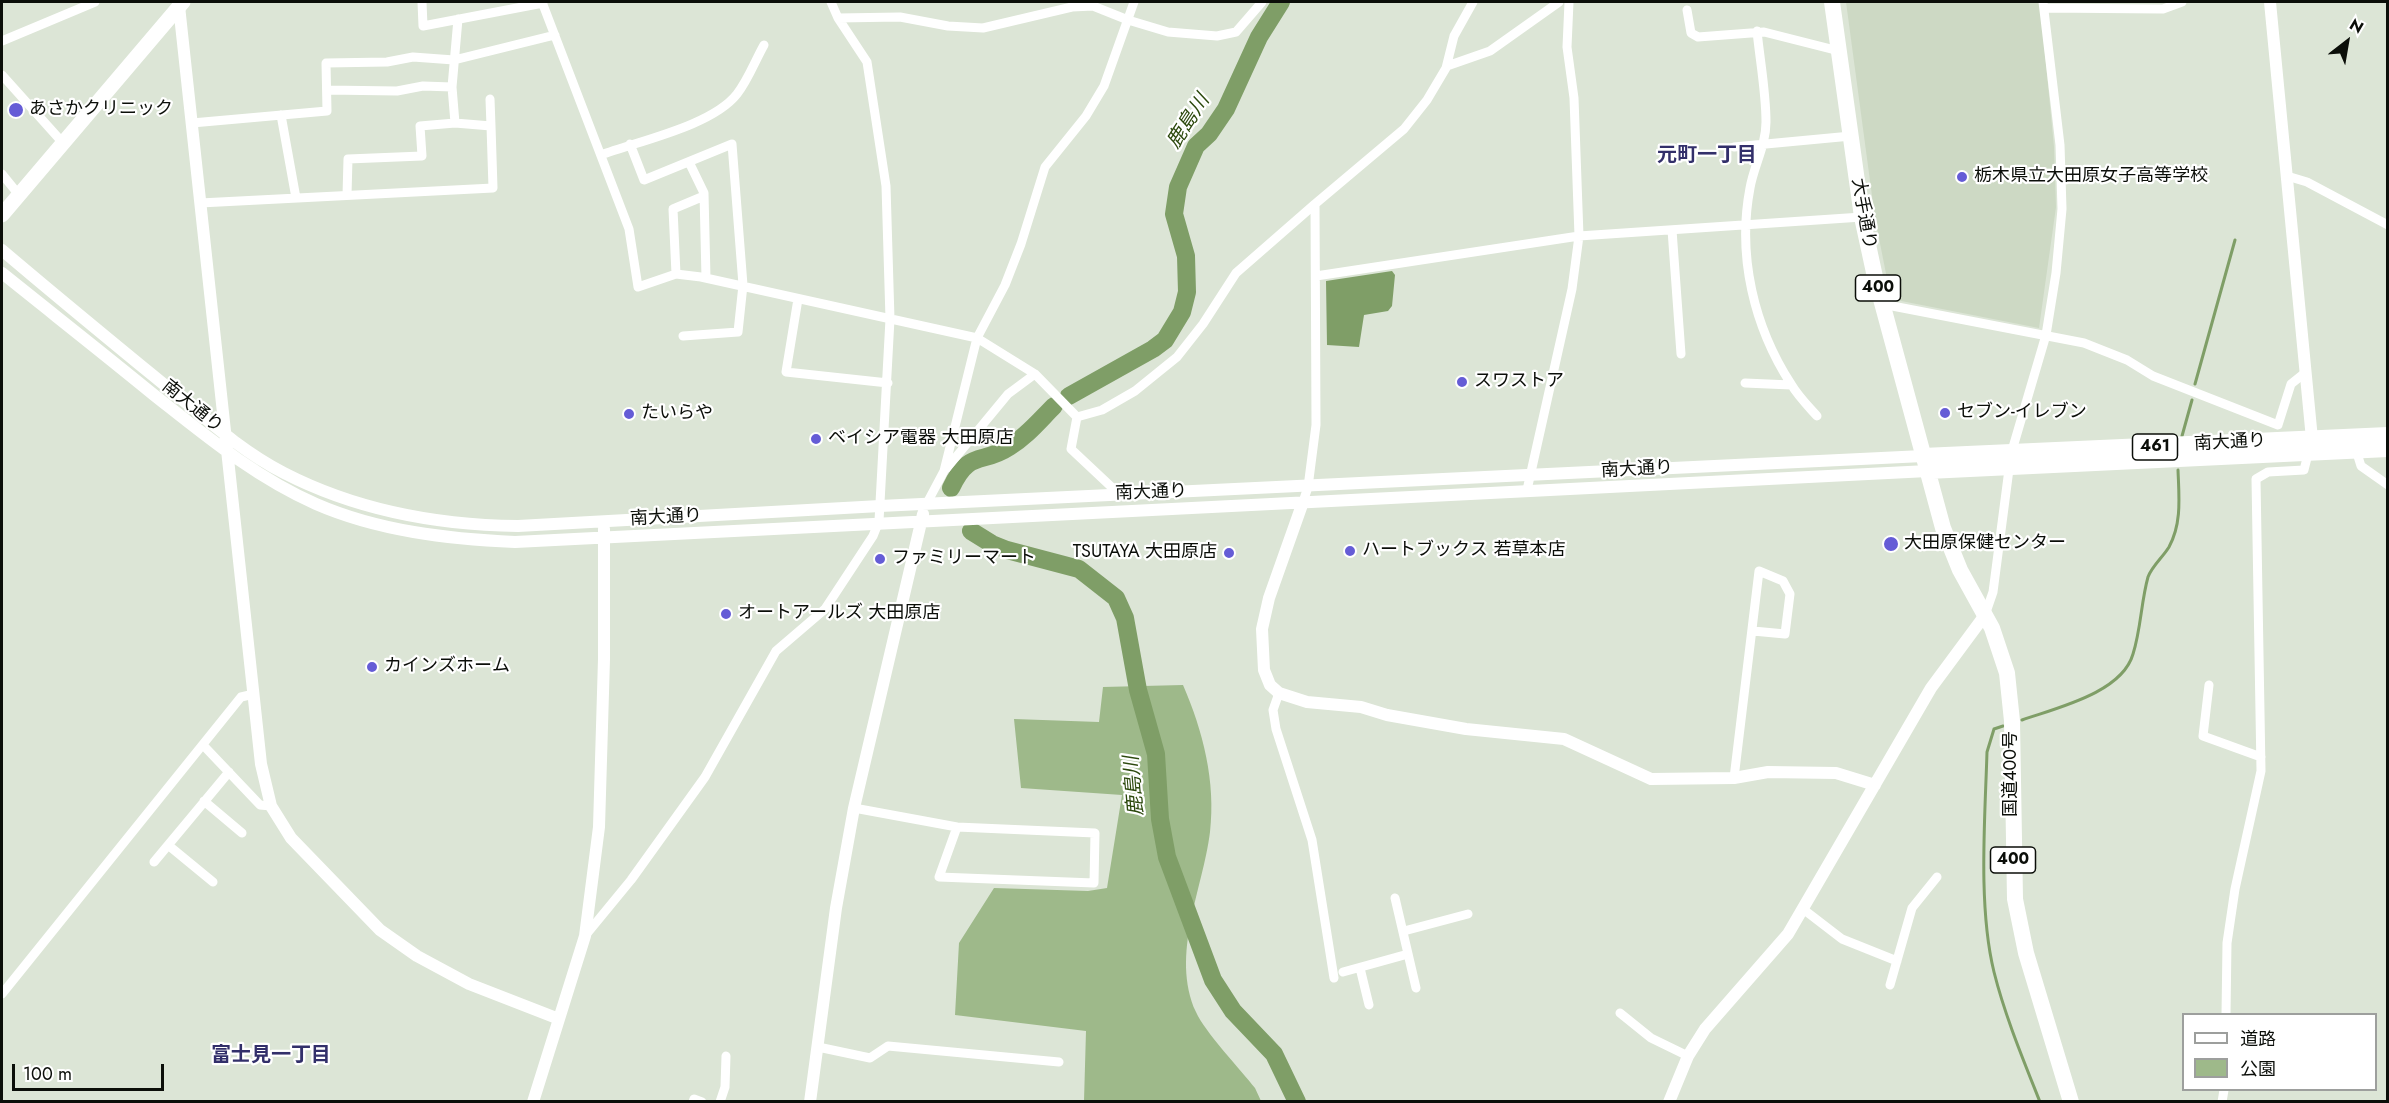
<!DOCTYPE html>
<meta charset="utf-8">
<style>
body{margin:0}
#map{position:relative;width:2389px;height:1103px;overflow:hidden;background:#dce5d6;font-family:Jost,"Noto Sans JP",sans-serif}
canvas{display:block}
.frame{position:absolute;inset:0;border:3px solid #0b0e09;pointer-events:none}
.legend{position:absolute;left:2182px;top:1013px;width:195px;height:78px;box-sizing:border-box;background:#fff;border:2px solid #9d9f9d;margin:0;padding:8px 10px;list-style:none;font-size:18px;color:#0b0e09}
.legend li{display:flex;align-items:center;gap:12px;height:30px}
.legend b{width:30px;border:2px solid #9d9f9d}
.north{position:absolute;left:2317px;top:12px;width:60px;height:60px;-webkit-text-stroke:4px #fff;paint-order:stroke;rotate:31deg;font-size:16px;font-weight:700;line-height:24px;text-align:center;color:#0b0e09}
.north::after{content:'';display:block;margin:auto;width:21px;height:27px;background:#0b0e09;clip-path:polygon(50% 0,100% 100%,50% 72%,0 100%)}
.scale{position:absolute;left:12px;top:1064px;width:152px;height:27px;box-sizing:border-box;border:3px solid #0b0e09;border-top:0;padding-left:8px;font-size:18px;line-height:21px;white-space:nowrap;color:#0b0e09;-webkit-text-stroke:4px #fff;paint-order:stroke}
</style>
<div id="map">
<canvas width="2389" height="1103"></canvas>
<div class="frame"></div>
<ul class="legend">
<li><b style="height:8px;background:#fff"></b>道路</li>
<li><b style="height:16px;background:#9eb98a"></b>公園</li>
</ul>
<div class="north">N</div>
<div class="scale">100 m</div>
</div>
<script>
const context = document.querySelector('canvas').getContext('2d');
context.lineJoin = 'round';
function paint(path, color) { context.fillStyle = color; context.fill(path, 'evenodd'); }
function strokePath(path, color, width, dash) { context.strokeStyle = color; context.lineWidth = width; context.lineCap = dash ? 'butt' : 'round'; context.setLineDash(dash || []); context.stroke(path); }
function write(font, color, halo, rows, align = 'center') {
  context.font = font + ' Jost,"Noto Sans JP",sans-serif'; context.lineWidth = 4.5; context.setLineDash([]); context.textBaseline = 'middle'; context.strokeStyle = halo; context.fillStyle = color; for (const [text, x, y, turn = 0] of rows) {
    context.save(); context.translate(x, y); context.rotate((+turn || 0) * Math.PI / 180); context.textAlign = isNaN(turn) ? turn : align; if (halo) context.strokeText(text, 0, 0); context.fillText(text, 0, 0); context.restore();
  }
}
paint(new Path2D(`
 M1846 2H2040L2054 147 2056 207 2039 328 1891 299 1875 218Z`), '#cdd9c4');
paint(new Path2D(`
 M1183 685C1203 731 1216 782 1210 832 1203 889 1170 955 1196 1012 1204 1031 1241 1070 1255 1088L1261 1101H1084L1086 1031 955 1015 959 943 994 888 1088 891 1107 888 1122 795 1021 788 1014 719 1099 722 1103 687Z`), '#9eb98a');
paint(new Path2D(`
 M1392 271 1395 275 1392 306 1388 311 1364 315 1359 347 1327 345 1326 281Z`), '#7f9e67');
strokePath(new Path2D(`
 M2195 384 2235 240
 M2182 436 2192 400
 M2022 720C2056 708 2122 693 2133 654 2141 629 2141 602 2148 577 2152 566 2163 557 2169 547 2182 523 2179 497 2178 470
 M2003 726 1994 729 1987 752C1985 819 1978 907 1994 972 2005 1016 2023 1059 2040 1102`), '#7f9e67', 3);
strokePath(new Path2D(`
 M1069 396 1153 349 1165 340 1182 312 1187 292 1186 256 1174 214 1178 187 1196 146 1209 134 1226 109 1259 37 1281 2
 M951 488C969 449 982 465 1009 447 1027 436 1039 421 1054 406
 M971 531 992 544 1007 550 1079 569 1116 598 1125 618 1138 690 1156 754 1160 819 1167 857 1213 980 1233 1011 1274 1054 1297 1102`), '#7f9e67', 18);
strokePath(new Path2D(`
 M422 2 423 26 543 3
 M542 2 629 229 638 287 676 274 701 277 977 338 1035 374 1077 417 1102 410 1135 391 1177 357 1203 324 1236 273 1315 204
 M2044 8 2163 9 2182 2
 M1687 10 1691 33 1698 37 1764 32 1839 51
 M838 18 900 17 948 26 983 28 1072 7 1093 6 1128 20 1168 32 1217 36 1236 32 1262 2
 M1757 31C1760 61 1766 92 1766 122 1766 146 1754 165 1750 188 1737 256 1754 327 1791 384 1798 396 1808 406 1817 416
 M2 41 95 2
 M1447 66 1490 51 1559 2
 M2 75 63 143
 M327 90 397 91 423 86 452 87
 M490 99 491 126
 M281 115 296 198
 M192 123 327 111 326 63 387 62 413 57 454 60 555 35
 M455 123 452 87 458 19
 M630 144 644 180 732 144 743 285 738 332 683 336
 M1734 147 1851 136
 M601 155C638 141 712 126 737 94 748 80 755 61 764 45
 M689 162 704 193 706 278
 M2 174 19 195
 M2287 176 2307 182 2388 225
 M200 203 493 188 491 126 455 123 420 126 422 156 348 159 347 195
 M1672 230 1681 354
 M676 274 673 209 704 196
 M1316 276 1579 236 1862 217
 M798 299 786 372 888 383
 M1882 304 2084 343 2127 360 2153 376 2278 425 2291 384 2306 372
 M1745 383 1791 385
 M1077 417 1071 449 1120 495
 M2356 450 2361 466 2388 485
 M946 469 1008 394 1035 374
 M1527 490 1572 289 1579 236 1574 98 1567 47 1569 2
 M1303 502 1308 487 1316 425 1315 204 1404 129 1427 100 1446 68 1454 36 1473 2
 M927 503 944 471 977 338 1005 285 1021 244 1045 167 1086 116 1104 86 1134 2
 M1985 615 1993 592 2011 454 2046 335 2056 273 2062 209 2060 145 2043 2
 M2209 685 2203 736 2261 757
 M1279 693 1273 710 1276 729 1312 840 1334 978
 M203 745 260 805 271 806
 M1734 778 1759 571 1783 581 1790 594 1785 634 1753 631
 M204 801 242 833
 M854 808 957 827
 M957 827 1095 833 1094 883 939 877Z
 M168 845 213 882
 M154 862 229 772
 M1395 898 1416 988
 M1803 909 1842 939 1897 961
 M1404 931 1468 914
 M585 936 631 880 705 777 776 651 825 609 873 536 879 521 890 319 886 186 867 62 838 18 831 2
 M1360 968 1369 1005
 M1343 972 1408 954
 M1890 985 1912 908 1937 877
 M2 994 241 697 254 694
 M1620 1013 1651 1038 1688 1056
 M2226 1014 2227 943 2235 889 2261 771 2256 479 2268 472 2304 470 2308 454
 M818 1047 870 1058 888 1046 1059 1062
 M693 1102 694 1099 702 1102
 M720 1102 725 1087 726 1056
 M2222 1102 2224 1090`), '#fff', 9);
strokePath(new Path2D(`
 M2270 2 2312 439 2310 445
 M179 6 261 764 271 806 291 838 380 930 417 956 469 984 559 1019
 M2 250C56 296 111 341 167 387 204 417 241 451 284 473 358 511 436 525 518 526L880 506 1923 456
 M2 273C53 314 104 354 154 395 206 436 255 477 316 504 378 531 448 539 515 542L1928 471
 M1303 502 1269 598 1262 629 1264 670 1270 685 1279 693 1307 702 1361 707 1387 715 1466 729 1564 739 1651 779 1734 778 1768 772 1836 773 1875 785
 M533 1102 585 936 599 827 604 659V529
 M810 1102 836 908 854 808 923 514
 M1669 1102 1688 1056 1705 1029 1788 934 1931 688 1985 615`), '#fff', 12);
strokePath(new Path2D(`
 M2 215 183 2`), '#fff', 15);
strokePath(new Path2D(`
 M1832 2 1862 217 1875 277 1943 528 1960 570 1992 628 2007 673 2012 721 2015 899 2026 953 2071 1102
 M1923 456 2388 435
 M1928 471 2388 449`), '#fff', 16);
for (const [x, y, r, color] of [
 [16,110,8,"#655cd6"],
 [1962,177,6,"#655cd6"],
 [1462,382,6,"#655cd6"],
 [1945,413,6,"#655cd6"],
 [629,414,6,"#655cd6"],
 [816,439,6,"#655cd6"],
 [1891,544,8,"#655cd6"],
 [1350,551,6,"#655cd6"],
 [1229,553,6,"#655cd6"],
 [880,559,6,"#655cd6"],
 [726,614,6,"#655cd6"],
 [372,667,6,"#655cd6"]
]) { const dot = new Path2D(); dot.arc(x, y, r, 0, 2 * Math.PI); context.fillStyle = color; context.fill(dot); strokePath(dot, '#fff', 2); }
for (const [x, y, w] of [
 [1878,288,45],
 [2155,447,45],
 [2013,860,45]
]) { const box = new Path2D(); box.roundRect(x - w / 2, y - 13, w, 26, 4.5); context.fillStyle = '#fff'; context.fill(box); strokePath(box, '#0b0e09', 1.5); }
write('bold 16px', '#0b0e09', null, [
 ["400",1878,288],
 ["461",2155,447],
 ["400",2013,860]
]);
write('18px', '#0b0e09', '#fff', [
 ["あさかクリニック",29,110],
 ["栃木県立大田原女子高等学校",1974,177],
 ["スワストア",1474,382],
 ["セブン-イレブン",1957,413],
 ["たいらや",641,414],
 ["ベイシア電器 大田原店",828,439],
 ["大田原保健センター",1904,544],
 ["ハートブックス 若草本店",1362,551],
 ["TSUTAYA 大田原店",1217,553,"right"],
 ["ファミリーマート",892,559],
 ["オートアールズ 大田原店",738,614],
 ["カインズホーム",384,667]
], 'left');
write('18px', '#0b0e09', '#fff', [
 ["大手通り",1863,214,80],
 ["南大通り",192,407,39],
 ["南大通り",2230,443,-3],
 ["南大通り",1637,470,-3],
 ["南大通り",1151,493,-2],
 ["南大通り",666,518,-3],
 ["国道400号",2012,774,-90]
]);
write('italic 20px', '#2c490d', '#fff', [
 ["鹿島川",1189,122,-57],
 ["鹿島川",1135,786,-95]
]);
write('bold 20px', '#322f6a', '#fff', [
 ["元町一丁目",1707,156],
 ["富士見一丁目",271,1056]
]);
</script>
